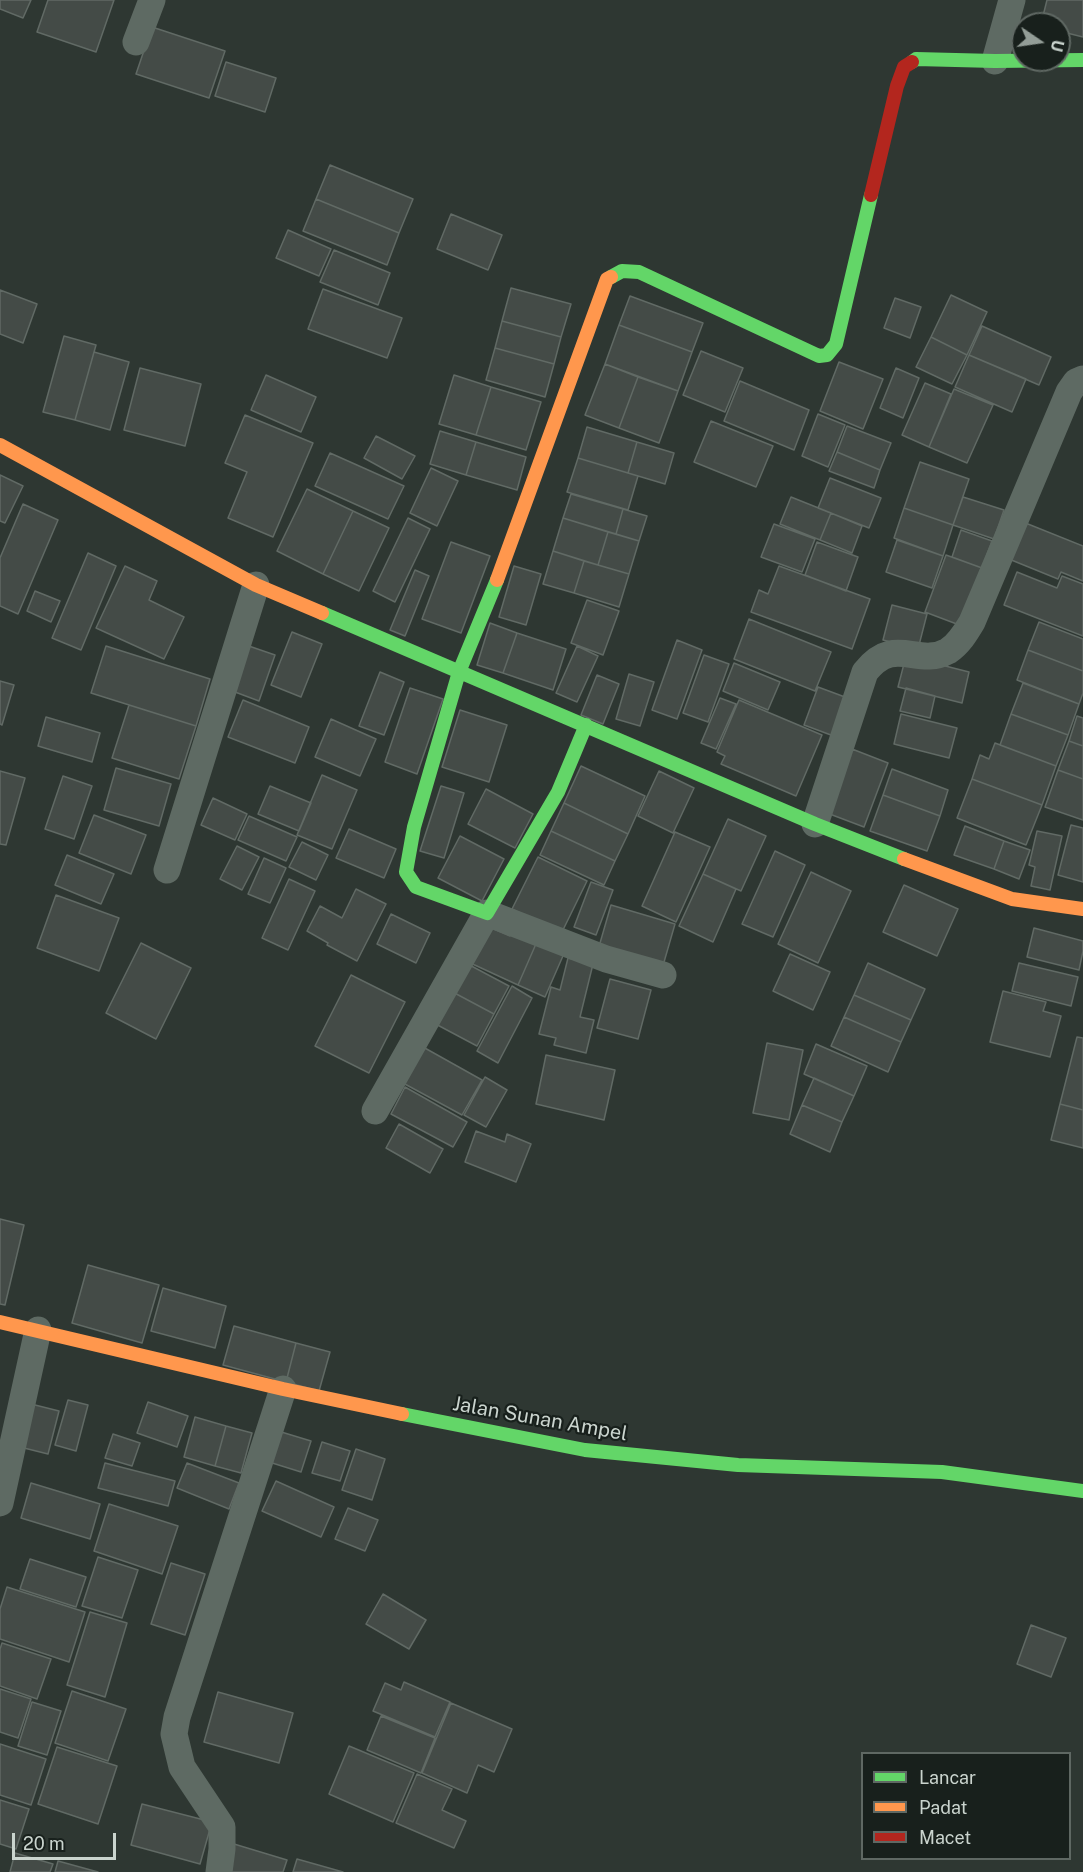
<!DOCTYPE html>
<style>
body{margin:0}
#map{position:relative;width:1083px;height:1872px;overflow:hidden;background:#2e3732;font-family:"Public Sans",sans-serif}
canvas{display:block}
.legend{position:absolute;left:861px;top:1752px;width:210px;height:108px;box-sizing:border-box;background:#18201c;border:2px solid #5f6863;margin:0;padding:8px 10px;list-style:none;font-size:18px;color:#cad4ce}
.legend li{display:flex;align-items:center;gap:12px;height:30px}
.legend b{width:30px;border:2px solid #5f6863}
.north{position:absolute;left:1011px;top:12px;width:60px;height:60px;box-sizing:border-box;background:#18201c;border:2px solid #5f6863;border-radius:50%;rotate:103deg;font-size:16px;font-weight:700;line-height:24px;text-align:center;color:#cad4ce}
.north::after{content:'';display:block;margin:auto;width:21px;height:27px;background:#939d97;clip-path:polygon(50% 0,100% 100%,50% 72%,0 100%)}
.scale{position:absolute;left:12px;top:1833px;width:104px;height:27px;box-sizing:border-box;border:3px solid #cad4ce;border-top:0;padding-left:8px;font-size:18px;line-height:21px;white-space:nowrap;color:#cad4ce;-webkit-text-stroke:4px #18201c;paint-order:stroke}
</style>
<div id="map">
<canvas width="1083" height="1872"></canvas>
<ul class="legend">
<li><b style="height:8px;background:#63d668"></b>Lancar</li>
<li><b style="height:8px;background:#ff974d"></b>Padat</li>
<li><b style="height:8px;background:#b3261e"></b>Macet</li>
</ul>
<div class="north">U</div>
<div class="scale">20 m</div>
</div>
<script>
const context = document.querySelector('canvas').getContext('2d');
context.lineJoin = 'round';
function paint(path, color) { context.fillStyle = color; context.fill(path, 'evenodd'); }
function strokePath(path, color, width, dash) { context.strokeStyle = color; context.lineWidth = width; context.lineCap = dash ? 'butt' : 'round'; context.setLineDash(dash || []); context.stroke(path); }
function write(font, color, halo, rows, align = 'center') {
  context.font = font + ' "Public Sans",sans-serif'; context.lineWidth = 4.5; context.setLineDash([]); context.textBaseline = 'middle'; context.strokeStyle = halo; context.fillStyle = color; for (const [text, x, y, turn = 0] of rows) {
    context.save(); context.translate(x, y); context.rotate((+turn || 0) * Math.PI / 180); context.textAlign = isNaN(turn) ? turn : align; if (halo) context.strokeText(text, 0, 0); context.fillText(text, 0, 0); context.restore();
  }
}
const building = new Path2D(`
 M0 0H31L23 18 0 9Z
 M48 0H114L96 52 37 32Z
 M1047 0H1083V37L1059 31V24H1041Z
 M152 27 225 51 209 98 136 74Z
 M226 62 276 78 265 112 215 96Z
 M330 165 413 199 399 233 316 199Z
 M316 199 399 233 387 265 303 231Z
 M451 214 502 235 488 270 437 249Z
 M288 230 331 249 319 276 276 258Z
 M334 250 390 273 378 305 320 282Z
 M511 288 571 304 561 337 502 321Z
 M323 289 402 318 387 358 308 329Z
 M0 290 37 304 23 343 0 334Z
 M951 295 987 312 967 355 931 337Z
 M630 296 703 323 692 352 619 325Z
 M895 298 921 307 910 338 884 328Z
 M502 321 561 337 554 364 495 348Z
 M619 325 692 352 678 391 605 364Z
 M982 326 1051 357 1039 385 969 355Z
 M64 336 96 345 75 420 43 412Z
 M931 337 967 355 952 384 916 367Z
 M495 348 554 364 545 397 486 380Z
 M701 351 743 368 725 412 683 395Z
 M94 352 129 362 110 430 75 420Z
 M969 355 1026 379 1012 412 955 387Z
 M839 362 883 379 863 429 820 411Z
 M605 364 638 377 619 428 585 415Z
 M140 368 201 384 185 446 124 430Z
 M896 368 919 378 903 418 880 408Z
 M266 375 316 397 301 432 251 410Z
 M454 375 491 387 476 435 439 424Z
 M638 377 678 391 659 443 619 428Z
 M740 381 809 410 794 450 724 421Z
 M925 383 951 394 929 447 902 435Z
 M491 387 541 402 526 450 476 435Z
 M954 389 993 405 967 463 929 447Z
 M818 414 845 425 828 467 802 456Z
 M245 415 313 443 273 537 228 518 247 472 225 463Z
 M711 421 773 446 756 487 694 462Z
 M847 426 891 443 880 470 837 452Z
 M587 427 637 442 628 473 578 458Z
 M440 431 476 442 466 475 430 464Z
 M376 436 415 456 402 479 364 458Z
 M476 442 526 457 517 490 466 475Z
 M637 442 674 453 665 484 628 473Z
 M837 452 880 470 874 488 829 471Z
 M330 453 404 486 388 519 315 486Z
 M578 458 638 476 628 510 567 492Z
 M920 462 969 479 953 525 904 508Z
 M431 468 458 481 437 526 410 513Z
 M0 475 23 486 5 523 0 521Z
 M830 478 881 498 869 528 818 508Z
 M307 489 353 511 323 574 277 551Z
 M571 494 623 509 616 534 563 518Z
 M791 497 831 513 820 540 780 524Z
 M963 497 1004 510 994 539 953 525Z
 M23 504 58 520 18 614 0 606V558Z
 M904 508 953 525 943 556 894 538Z
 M623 509 647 516 639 541 616 534Z
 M353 511 389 528 359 591 323 574Z
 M831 513 862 526 852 553 820 540Z
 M408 518 430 529 395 602 373 591Z
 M563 518 608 532 598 565 553 551Z
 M1018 520 1083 546V581L1061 572 1058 579 1004 557Z
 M774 524 815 539 802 572 761 557Z
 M961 530 992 541 982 568 952 557Z
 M608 532 639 541 629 574 598 565Z
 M897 540 943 556 932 588 886 572Z
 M451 542 490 556 461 633 422 619Z
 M817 542 858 557 846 591 805 575Z
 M553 551 584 561 574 593 543 584Z
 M88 553 116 566 81 650 52 638Z
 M946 555 982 568 962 626 925 612Z
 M584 561 629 574 619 607 574 593Z
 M125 566 157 581 149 600 184 617 164 659 96 628Z
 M514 566 541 574 526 625 499 617Z
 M779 566 870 599 852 649 751 612 759 590 768 594Z
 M415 570 429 576 405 636 390 630Z
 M1017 572 1057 588 1062 576 1083 584V636L1004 605Z
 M35 591 60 601 51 622 27 611Z
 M587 600 619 611 603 655 571 643Z
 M892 605 927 614 918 649 883 640Z
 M749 619 831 652 815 691 734 659Z
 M1039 622 1083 639V671L1028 650Z
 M490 623 517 633 503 673 477 665Z
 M292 632 322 644 301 697 271 685Z
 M517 633 566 649 553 690 503 673Z
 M677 640 702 650 677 719 652 710Z
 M243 644 275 655 259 701 227 689Z
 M106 646 210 679 196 726 91 693Z
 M577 646 598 656 577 702 556 693Z
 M1028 650 1083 671V693L1079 704 1017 680Z
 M704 655 729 664 708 722 683 713Z
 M906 656 969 672 962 703 898 687Z
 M734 663 780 682 768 710 723 691Z
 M380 672 404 682 384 735 359 726Z
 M629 674 654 682 640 726 616 719Z
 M597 675 619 684 603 724 581 715Z
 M0 681 14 685 2 725 0 724Z
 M1023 683 1079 704 1068 735 1011 714Z
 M818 687 853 700 839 738 804 725Z
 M410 688 443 699 417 774 385 762Z
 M906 688 935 696 930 718 900 711Z
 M720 698 736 704 716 749 701 743Z
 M243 700 309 727 295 763 228 737Z
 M739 700 822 735 796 796 721 764 725 756 717 752Z
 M129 705 196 726 179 779 112 758Z
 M460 710 507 725 489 782 442 767Z
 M901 714 957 728 949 758 894 744Z
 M1011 714 1068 735 1056 766 1000 745Z
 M1077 716 1083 718V746L1069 741Z
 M46 717 100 733 92 762 38 746Z
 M331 719 376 739 360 776 315 757Z
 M1069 741 1083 746V779L1058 770Z
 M995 743 1056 766 1042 805 972 779 980 755 989 759Z
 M852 749 888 763 864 827 827 813Z
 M581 766 645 796 628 834 564 803Z
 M116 768 171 784 159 826 104 810Z
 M892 769 948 790 940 816 883 795Z
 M1058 770 1083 779V820L1045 807Z
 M0 771 25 778 6 845 0 844Z
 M659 771 694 788 673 833 638 816Z
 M322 775 357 790 332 849 297 835Z
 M63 776 92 786 74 839 45 829Z
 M972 779 1042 805 1026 845 957 818Z
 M270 786 311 803 299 831 258 814Z
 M441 786 464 793 444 858 420 851Z
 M486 789 533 814 515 848 468 824Z
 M883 795 940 816 927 851 870 831Z
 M213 798 247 814 235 840 201 825Z
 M564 803 628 834 615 861 551 831Z
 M94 815 146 835 131 874 79 853Z
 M249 816 297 837 286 861 238 840Z
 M728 819 766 836 741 891 703 874Z
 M1071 825 1083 828V882L1058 875Z
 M965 826 1004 841 994 869 954 855Z
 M349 829 396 849 384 878 336 858Z
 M551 831 615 861 604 885 540 855Z
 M1037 831 1062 836 1050 890 1031 886 1035 867 1029 865Z
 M675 832 710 847 676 922 642 906Z
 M460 836 504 859 482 901 438 878Z
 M1004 841 1030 850 1019 879 994 869Z
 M302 842 328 855 316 880 289 867Z
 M237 846 259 857 242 890 220 879Z
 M775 851 805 865 773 937 742 924Z
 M67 855 114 874 101 904 55 885Z
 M538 857 587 881 561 934 512 909Z
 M264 858 286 868 270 903 248 894Z
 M811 872 851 891 818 963 778 944Z
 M703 874 736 889 713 942 679 926Z
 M289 879 315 891 288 950 262 938Z
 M591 882 613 890 596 935 574 927Z
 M904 885 958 909 937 956 883 932Z
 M356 889 386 904 357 961 327 945 328 943 307 931 320 906 342 918Z
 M56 895 119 918 99 971 37 948Z
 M611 905 675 924 662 969 598 950Z
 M391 914 430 933 416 963 377 944Z
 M482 924 510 936 514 926 539 937 518 985 466 961Z
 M1034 928 1083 941V951L1079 970 1027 957Z
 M539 937 566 949 545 997 518 985Z
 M141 943 191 968 156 1039 106 1013Z
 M790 954 830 972 813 1010 773 991Z
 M568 958 593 964 580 1017 594 1020 586 1053 554 1045 556 1038 539 1034 551 987 560 990Z
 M462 961 509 986 494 1014 447 989Z
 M868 963 925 989 911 1020 854 995Z
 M1019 963 1078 977 1071 1006 1012 991Z
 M351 975 405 1002 369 1073 315 1046Z
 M610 979 651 990 638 1039 597 1028Z
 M512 986 532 998 498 1063 477 1051Z
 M447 989 494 1014 477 1046 430 1021Z
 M1003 991 1046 1002 1043 1011 1061 1016 1050 1057 990 1042Z
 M854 995 911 1020 901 1042 844 1017Z
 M844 1017 901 1042 888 1072 831 1046Z
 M1077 1037 1083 1038V1110L1060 1104Z
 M767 1043 803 1050 789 1120 753 1113Z
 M816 1044 867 1066 854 1096 804 1074Z
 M423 1047 482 1080 462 1115 403 1083Z
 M546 1055 615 1070 604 1120 536 1104Z
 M485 1077 507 1090 486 1127 464 1115Z
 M814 1078 854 1096 842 1122 802 1105Z
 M405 1087 467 1122 453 1147 391 1114Z
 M1060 1104 1083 1110V1148L1051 1140Z
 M802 1105 842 1122 830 1152 790 1134Z
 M399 1124 443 1149 430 1173 386 1148Z
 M476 1131 505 1142 507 1134 531 1144 516 1182 465 1162Z
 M0 1219 24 1225 5 1305 0 1304Z
 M88 1265 159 1285 142 1343 72 1323Z
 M163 1288 226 1306 215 1348 151 1331Z
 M234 1326 296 1343 286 1382 223 1365Z
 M296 1343 330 1352 319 1391 286 1382Z
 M68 1400 88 1405 76 1451 55 1445Z
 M148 1402 188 1416 177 1447 137 1433Z
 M31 1404 59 1411 48 1454 20 1447Z
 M195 1417 226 1426 215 1466 184 1457Z
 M226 1426 252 1433 241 1473 215 1466Z
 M278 1431 311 1441 301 1472 269 1462Z
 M113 1434 140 1443 132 1466 105 1458Z
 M322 1442 350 1451 340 1481 312 1473Z
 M356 1449 385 1459 372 1500 342 1490Z
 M105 1463 175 1481 168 1506 98 1488Z
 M187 1463 239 1483 229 1509 177 1488Z
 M276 1481 334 1507 321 1537 262 1511Z
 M31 1483 100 1504 90 1539 21 1518Z
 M109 1504 178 1526 162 1574 94 1551Z
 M348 1508 378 1520 365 1551 335 1539Z
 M98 1557 138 1570 122 1618 82 1606Z
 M30 1559 86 1577 76 1607 20 1589Z
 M171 1563 205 1574 185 1635 151 1624Z
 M7 1587 85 1612 69 1662 0 1639V1609Z
 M383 1594 426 1620 409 1649 366 1624Z
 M90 1612 127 1623 105 1697 67 1685Z
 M1031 1625 1066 1638 1051 1677 1017 1664Z
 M2 1643 51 1659 37 1699 0 1686V1649Z
 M404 1682 450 1702 435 1737 373 1711 385 1683 401 1690Z
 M0 1689 31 1699 18 1738 0 1732Z
 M72 1691 126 1709 108 1761 55 1743Z
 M218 1692 293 1713 279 1763 204 1742Z
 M32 1702 61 1711 47 1755 18 1746Z
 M451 1703 512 1729 494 1772 478 1765 467 1793 422 1773Z
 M381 1716 435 1738 421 1773 367 1750Z
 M0 1744 46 1759 31 1805 0 1795Z
 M349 1746 414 1773 393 1822 329 1794Z
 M57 1747 117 1766 98 1824 38 1804Z
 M417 1774 452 1789 442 1810 466 1821 454 1848 396 1823Z
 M0 1800 29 1809 16 1849 0 1844Z
 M142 1804 212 1822 200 1864 131 1845Z
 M234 1844 287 1860 283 1872H225Z
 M15 1853 53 1864 50 1872H10Z
 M297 1859 343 1872H293Z
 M58 1861 98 1872H55Z`);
paint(building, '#444b47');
strokePath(building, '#616a65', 1.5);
strokePath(new Path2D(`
 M136 42 152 0
 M995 61 1012 0
 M815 824 865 672C895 634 917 668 948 651 959 644 966 632 972 622L1069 392 1076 382 1083 379
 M167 870 256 585
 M375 1111 487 913 606 959 663 975
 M0 1503 38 1330
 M219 1872 222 1849V1827L182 1767 174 1734 177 1717 283 1389`), '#5e6a63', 27);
strokePath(new Path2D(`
 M912 62 916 59 995 61 1083 60
 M611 277 622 271 639 272 819 356 827 355 836 344 871 195
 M497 580 459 672 414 827 406 872 416 887 487 913 558 792 586 725
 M322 613 815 824 904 859
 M402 1414 585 1450 738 1465 942 1472 1083 1491`), '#63d668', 14);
strokePath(new Path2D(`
 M0 445 256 585 322 613
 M497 580 607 279 611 277
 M904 859 1012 899 1083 909
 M0 1322 283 1389 402 1414`), '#ff974d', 14);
strokePath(new Path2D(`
 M871 195 897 86 904 67 912 62`), '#b3261e', 14);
write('20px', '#cad4ce', '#18201c', [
 ["Jalan Sunan Ampel",540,1419,10]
]);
</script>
